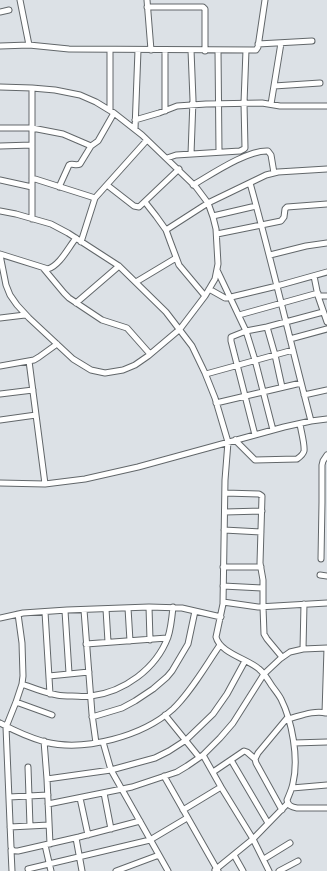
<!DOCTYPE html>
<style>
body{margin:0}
canvas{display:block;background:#dce1e6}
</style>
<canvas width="327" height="871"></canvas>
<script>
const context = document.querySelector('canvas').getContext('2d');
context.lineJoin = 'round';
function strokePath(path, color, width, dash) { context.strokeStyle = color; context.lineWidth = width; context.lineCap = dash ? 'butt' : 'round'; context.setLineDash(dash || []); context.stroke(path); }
const minor = new Path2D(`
 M20 0 29 45
 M147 0 151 50
 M147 7H203L205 9V51
 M0 12 9 10
 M258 44 312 41
 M0 46 29 45 69 49 254 50H256L258 47 265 0
 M165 50V111
 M191 50 193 100 191 154
 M218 50 219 152
 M274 86 320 83
 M0 87 32 88 55 90 80 95 96 102 114 113 142 135 196 187 208 203 213 217 216 229 218 264 215 279 205 296 180 329 148 356 135 365 123 370 105 373 91 370 73 359 29 318 17 305 10 295 6 285 0 255
 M32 88V219
 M271 104 281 43
 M110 110V50
 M135 120 159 113 177 106 206 104 262 103 280 106H327
 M0 128H32L63 134 91 146 98 141 114 113
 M135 129 138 50
 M0 146 32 145
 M167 158 176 155 240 151 244 149 245 148 244 103 246 50
 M32 178 95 198
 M0 180 32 187
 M250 183C272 262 290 341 311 421
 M107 185 134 206 139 207 179 169
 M193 185C212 174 247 150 268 151L271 155 274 173
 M59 187 69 165C72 163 76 166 80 164L91 146
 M145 202 156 216 166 230 170 241 179 265 205 296
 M0 211 16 214 51 224 68 233 119 266 166 312 192 346 205 373 215 398 228 442 225 480 223 604 216 637C220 653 248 659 259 669 265 674 268 680 272 686 275 690 279 695 281 699 292 721 299 758 293 783 292 789 289 795 287 800 288 806 292 807 297 808H327
 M213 216 256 206
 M166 230 208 203 266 175 278 172 327 169
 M217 234 281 221 284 217 285 209 287 207 327 204
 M81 242 95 198 147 140
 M0 254 48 269C60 265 68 248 76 238
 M270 255 306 246 327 243
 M44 269 64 293 69 298 102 320 127 328 150 354
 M217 270 246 331 255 360 273 430
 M314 276 318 296 327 322
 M136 282 176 258
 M209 289 225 298H227L277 286 327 272
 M318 296H327
 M76 303 119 266
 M239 315 318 293
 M0 318 25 315
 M267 327 275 355 282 387
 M290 339 327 329
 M29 361 45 484
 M0 366 34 360 39 357 57 344
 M206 374 293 350
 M0 394 33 390
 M304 395 327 390
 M216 403 301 383
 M0 420 36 415
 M255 435 231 341V337L246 331 267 327 323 312
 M235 440 255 460 297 459C300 457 303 455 304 451 305 445 301 431 300 424
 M0 483 45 484 85 479 138 467 284 427 311 421 327 419
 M225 493 259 494 262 496 260 563 263 580V607L264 634 267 639 282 657
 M225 512 262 511
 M224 530 261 532
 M321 559 322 502V465L323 461 327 455
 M223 567H261
 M320 575 327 576
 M223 586 262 588
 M223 602 258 607 327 603
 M149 607 150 640
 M128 608 130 641
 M106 609 108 642
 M84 610 92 714 96 743
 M65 611 69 673
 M45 612 50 694
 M18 614 22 643 23 676 22 684 16 702 6 727 11 847C12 851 14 851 18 851L79 837 140 821
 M0 618 23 613 67 610 149 607 182 608 221 617
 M86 644 167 638
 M303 649 304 604
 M49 676 89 672
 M22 684C33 688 45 693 57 695 62 696 67 696 72 696 78 696 85 697 91 696 124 692 156 669 168 637 171 628 172 617 173 607
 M16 702 52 715
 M165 715 199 757
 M92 717 122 708 135 701 153 689 167 677 172 671 188 644 195 611
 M288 719C300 716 314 710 326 713
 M0 723C13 730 31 738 45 742 85 752 143 736 173 709 191 692 206 665 220 645
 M44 741 47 779 50 844
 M103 742 111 770 168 871
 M294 743 327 742
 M203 755 221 787 253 839 269 871
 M231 760 268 823
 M28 767 30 826
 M213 772 244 751 247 752 255 759
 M164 776 218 871
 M47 779 111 770 155 758 169 751 186 740 213 714 227 694 245 661
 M292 788 327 785
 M104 793 111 829
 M9 797 48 795
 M80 798 88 835
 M48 804 132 787 177 772 187 766 203 755 220 738 233 723 264 674 280 659 290 652 303 649 327 648 325 713
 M183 810 221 787
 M282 810 256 763 255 759 258 753 288 717
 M10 827 49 825
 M76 838 82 871
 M45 845 51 871
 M11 850 12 871
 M234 855 243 871
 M264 859 290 843
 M28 869 150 840 187 818
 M215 870 253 839 288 803
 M116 871 159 855
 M279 871 298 861`);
strokePath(minor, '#62676a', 7);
strokePath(minor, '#fff', 5);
</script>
